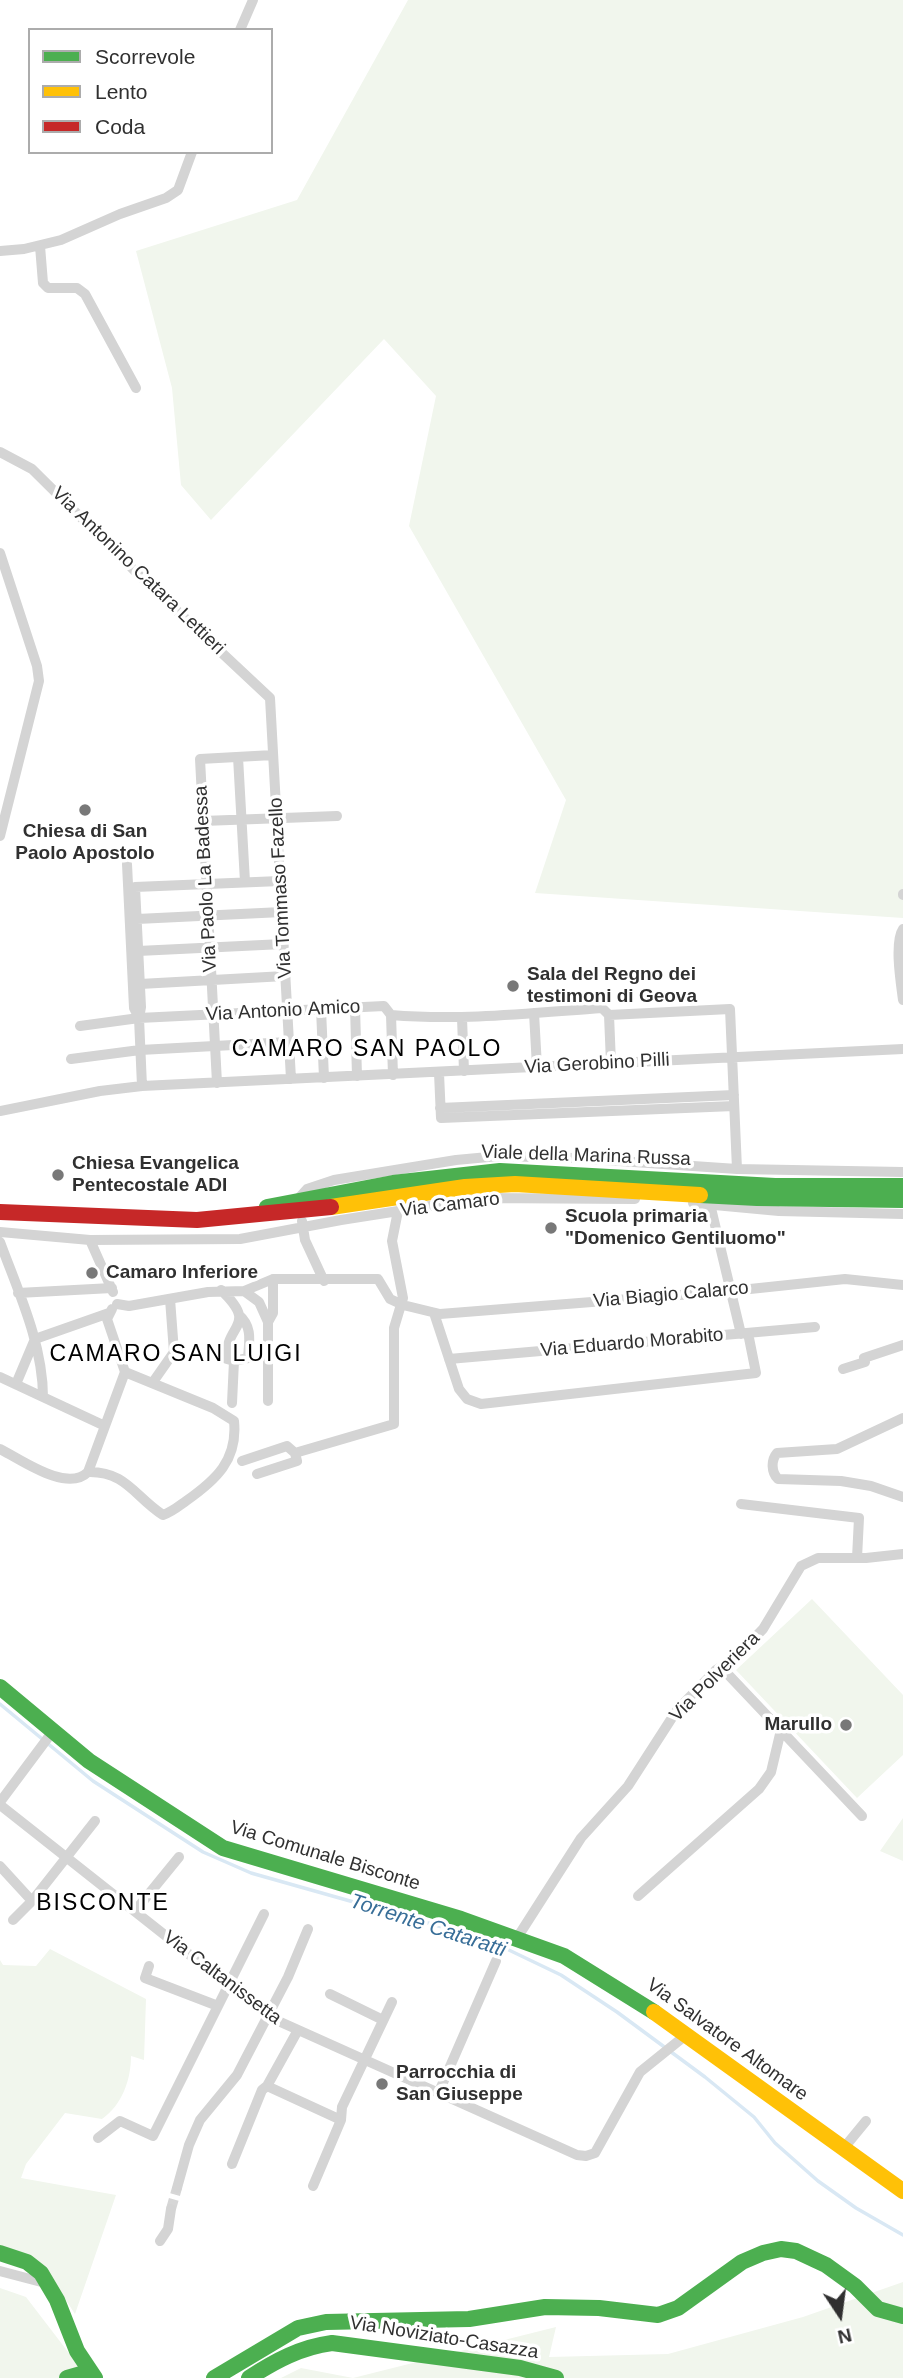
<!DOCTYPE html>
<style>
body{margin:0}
#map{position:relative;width:903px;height:2378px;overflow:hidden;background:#fff;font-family:Arial,sans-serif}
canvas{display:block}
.legend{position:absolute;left:28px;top:28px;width:245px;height:126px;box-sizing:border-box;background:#fff;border:2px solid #acacac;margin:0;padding:9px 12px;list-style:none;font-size:21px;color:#303030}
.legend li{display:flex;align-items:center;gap:14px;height:35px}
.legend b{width:35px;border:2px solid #acacac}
.north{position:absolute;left:805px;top:2280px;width:70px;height:70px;-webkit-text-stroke:5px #fff;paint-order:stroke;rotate:167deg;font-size:19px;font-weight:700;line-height:28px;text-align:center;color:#303030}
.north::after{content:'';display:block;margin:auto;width:24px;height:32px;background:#303030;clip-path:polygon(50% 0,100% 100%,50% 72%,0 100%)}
</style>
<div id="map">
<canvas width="903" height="2378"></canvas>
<ul class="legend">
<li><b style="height:9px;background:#4caf50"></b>Scorrevole</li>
<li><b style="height:9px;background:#ffc107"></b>Lento</li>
<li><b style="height:9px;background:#c62828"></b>Coda</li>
</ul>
<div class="north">N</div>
</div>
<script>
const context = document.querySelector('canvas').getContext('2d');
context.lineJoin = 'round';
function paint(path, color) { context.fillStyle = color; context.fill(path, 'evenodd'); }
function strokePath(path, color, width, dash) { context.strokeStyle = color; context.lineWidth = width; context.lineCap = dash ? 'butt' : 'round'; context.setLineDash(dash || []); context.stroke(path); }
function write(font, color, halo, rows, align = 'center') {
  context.font = font + ' Arial,sans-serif'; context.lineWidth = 7; context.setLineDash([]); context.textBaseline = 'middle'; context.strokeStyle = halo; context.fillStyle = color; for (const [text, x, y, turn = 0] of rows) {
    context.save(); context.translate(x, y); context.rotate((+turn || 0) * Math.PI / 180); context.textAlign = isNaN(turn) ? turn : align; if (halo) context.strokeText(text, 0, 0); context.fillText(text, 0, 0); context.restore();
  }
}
paint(new Path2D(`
 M408 0H903V918L535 893 566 800 409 526 436 396 384 339 211 520 181 485 172 388 136 251 297 200Z
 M812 1599 903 1695V1755L857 1798 736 1670Z
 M903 1818V1861L880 1851Z
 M50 1949 146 1999 144 2060 131 2056C131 2080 122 2105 102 2119L65 2113 26 2164 21 2178 116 2195 75 2314 50 2276 0 2248V1960L3 1965 36 1966Z
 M903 2282V2378H353L556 2327 549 2357 668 2354 803 2317Z
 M0 2288 26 2297 88 2378H0Z
 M301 2368 353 2378H281Z`), '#f1f6ed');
strokePath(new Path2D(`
 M0 1704 93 1781 203 1852 251 1873 488 1940 561 1975 617 2012 705 2077 754 2117 775 2143 818 2181 856 2208 903 2235`), '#d9e8f4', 3.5);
strokePath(new Path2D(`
 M171 2209 177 2188`), '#d6d6d6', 10, [10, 5]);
strokePath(new Path2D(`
 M240 30 253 0
 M40 246 43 283 48 288H77L85 294 136 388
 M0 251 24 249 61 240 120 214 166 198 178 190 192 152
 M0 452 32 469 143 579 270 698 291 1079
 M0 553 37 666 39 681 0 836
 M238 757 245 882
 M203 821 337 816
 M127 864 134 1008 139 1018
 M903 894V895
 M137 919 282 912
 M903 929C894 942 901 984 903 1000
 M138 951 283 944
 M140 984 285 976
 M355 1007 357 1076
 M321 1009 324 1078
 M534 1013 537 1067
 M391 1015 393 1075
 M609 1015 611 1063
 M462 1018 464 1071
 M80 1026 139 1018 384 1006 391 1015C462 1021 532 1013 602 1008L609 1015 730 1009 737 1169
 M71 1059 140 1050 289 1042
 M439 1073 441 1118 734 1106
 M217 1083 200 759 273 755
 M142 1086 139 1018 141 1007 135 887 280 881
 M440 1108 734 1095
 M0 1111 100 1091 142 1086 903 1049
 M298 1199 307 1189 334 1180 456 1160 499 1156 575 1158 737 1169 903 1172
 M693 1203 779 1211 903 1214
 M710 1204 741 1334
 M302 1221 305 1240 324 1281
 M0 1232 90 1240 240 1239 341 1220 481 1198 635 1199
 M90 1240 113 1292
 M0 1242C18 1291 43 1344 43 1397
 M221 1290C260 1327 224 1324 227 1359L234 1361 248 1358C249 1342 253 1327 239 1315
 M244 1291 259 1302 268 1322V1401
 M18 1293 112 1288
 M117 1304 129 1306 208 1292 244 1291 273 1279H378L390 1299 403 1305 440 1314 731 1291 845 1279 903 1285
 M112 1309 107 1319 125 1372
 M434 1313 459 1389 467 1399 481 1404 756 1373 748 1333
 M268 1322 273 1313V1279
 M449 1359 815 1327
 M843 1369 865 1362 864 1358 903 1345
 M0 1377 105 1426
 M153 1382 174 1352 170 1299
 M16 1384 35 1339 109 1313
 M232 1403 234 1361
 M903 1418 837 1449 777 1453C771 1460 771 1472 778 1479L841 1481 871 1486 903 1497
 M0 1449C22 1460 67 1493 88 1472
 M242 1461 287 1446 295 1453 394 1424V1328L403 1298 392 1241 398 1211
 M88 1472C126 1471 135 1497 163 1515 172 1512 179 1506 186 1501 216 1480 238 1460 234 1421L213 1408 125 1372
 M88 1472 125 1372
 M257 1474 297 1461 295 1453
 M741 1504 859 1518 857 1558
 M721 1667 862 1816
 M0 1802 53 1731
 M0 1805 228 1985 276 2020 577 2155 586 2156 595 2153 640 2072 686 2035
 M0 1866 32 1901
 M638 1896 759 1789 771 1772 781 1730
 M135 1911 179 1857
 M13 1920 32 1901 95 1821
 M517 1938 581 1838 628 1786 677 1710 716 1670 735 1658 763 1629 801 1566 818 1558H866L903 1554
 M149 1966 145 1978 218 2006
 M330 1994 383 2020
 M267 2086 341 2120
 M438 2094 496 1961
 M98 2138 120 2121 153 2136 264 1914
 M843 2149 866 2121
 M232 2164 262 2090 267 2086 298 2030
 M313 2186 341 2120 342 2107 392 2002
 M177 2188 189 2145 200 2120 237 2075 288 1977 308 1929
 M160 2241 168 2229 171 2209
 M0 2271 49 2284`), '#d4d4d4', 10);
strokePath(new Path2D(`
 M700 1195 757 1198 903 1200
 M267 1207 393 1183 500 1171 775 1186H903
 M0 1687 89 1761 223 1848 461 1919 564 1956 654 2012
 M0 2253 27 2262 41 2273 57 2300 77 2351 95 2378
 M67 2378 88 2372
 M214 2378 298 2328 326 2322 469 2319 545 2307 599 2308 658 2315 678 2308 742 2262 763 2253 781 2249 796 2251 826 2265 855 2286 878 2309 903 2316
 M249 2378C275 2361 301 2347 332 2343L520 2368 556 2378`), '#4caf50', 16);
strokePath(new Path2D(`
 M331 1207 465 1187 515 1184 700 1195
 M654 2012 903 2191`), '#ffc107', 16);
strokePath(new Path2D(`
 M0 1212 197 1220 331 1207`), '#c62828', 16);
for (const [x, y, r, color] of [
 [85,810,7,"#787878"],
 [513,986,7,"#787878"],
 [58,1175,7,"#787878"],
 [551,1228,7,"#787878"],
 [92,1273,7,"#787878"],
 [846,1725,7,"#787878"],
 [382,2084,7,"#787878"]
]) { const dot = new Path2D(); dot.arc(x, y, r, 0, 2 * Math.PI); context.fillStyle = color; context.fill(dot); strokePath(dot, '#fff', 2.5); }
write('19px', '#303030', '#fff', [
 ["Via Antonino Catara Lettieri",138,571,44],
 ["Via Paolo La Badessa",206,879,-93],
 ["Via Tommaso Fazello",281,888,-93],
 ["Via Antonio Amico",283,1011,-3],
 ["Via Gerobino Pilli",597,1064,-3],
 ["Viale della Marina Russa",586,1156,2],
 ["Via Camaro",450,1205,-7],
 ["Via Biagio Calarco",671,1295,-5],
 ["Via Eduardo Morabito",632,1343,-5],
 ["Via Polveriera",715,1677,-45],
 ["Via Comunale Bisconte",325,1856,17],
 ["Via Caltanissetta",222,1978,37],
 ["Via Salvatore Altomare",727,2040,36],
 ["Via Noviziato-Casazza",444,2338,9]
]);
write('bold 19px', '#303030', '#fff', [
 ["Chiesa di San",85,832,"center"],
 ["Paolo Apostolo",85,854,"center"],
 ["Sala del Regno dei",527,975],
 ["testimoni di Geova",527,997],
 ["Chiesa Evangelica",72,1164],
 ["Pentecostale ADI",72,1186],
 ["Scuola primaria",565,1217],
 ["\"Domenico Gentiluomo\"",565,1239],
 ["Camaro Inferiore",106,1273],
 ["Marullo",832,1725,"right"],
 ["Parrocchia di",396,2073],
 ["San Giuseppe",396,2095]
], 'left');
write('italic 21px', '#386e98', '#fff', [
 ["Torrente Cataratti",428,1926,18]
]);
context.letterSpacing = '2px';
write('23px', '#000', '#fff', [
 ["CAMARO SAN PAOLO",367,1050],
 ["CAMARO SAN LUIGI",176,1355],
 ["BISCONTE",103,1904]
]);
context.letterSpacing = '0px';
</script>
